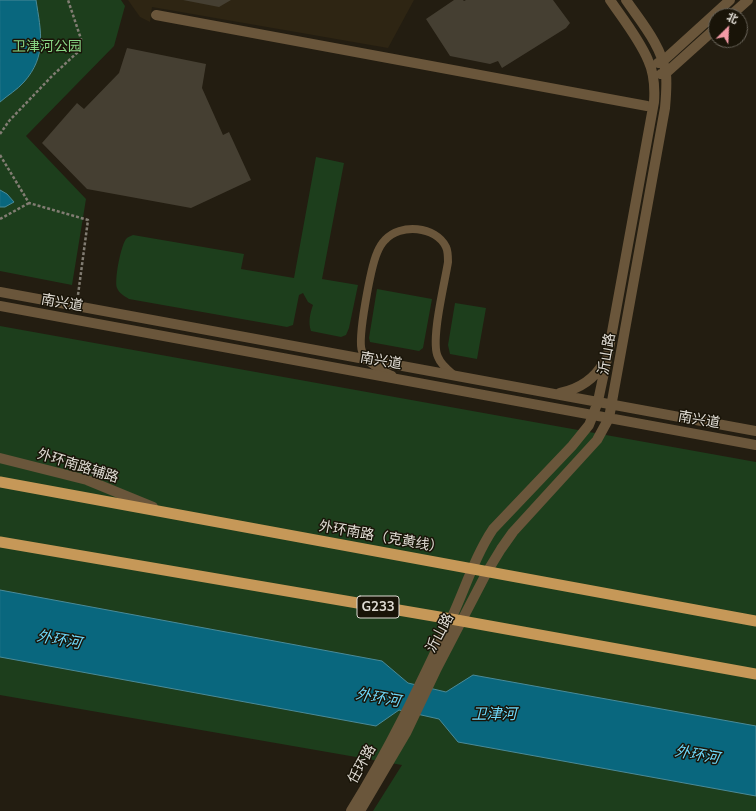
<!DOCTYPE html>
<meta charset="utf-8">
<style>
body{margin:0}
#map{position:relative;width:756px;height:811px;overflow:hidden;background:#231d11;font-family:Mulish,"Noto Sans SC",sans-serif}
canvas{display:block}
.north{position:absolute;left:708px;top:8px;width:40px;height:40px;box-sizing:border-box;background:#191408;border:1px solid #69645a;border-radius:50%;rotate:24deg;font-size:11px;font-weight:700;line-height:16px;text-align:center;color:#e0dcd4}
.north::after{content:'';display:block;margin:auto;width:14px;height:18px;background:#f49aa6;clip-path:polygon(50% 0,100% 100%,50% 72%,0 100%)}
</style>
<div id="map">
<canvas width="756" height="811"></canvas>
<div class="north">北</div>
</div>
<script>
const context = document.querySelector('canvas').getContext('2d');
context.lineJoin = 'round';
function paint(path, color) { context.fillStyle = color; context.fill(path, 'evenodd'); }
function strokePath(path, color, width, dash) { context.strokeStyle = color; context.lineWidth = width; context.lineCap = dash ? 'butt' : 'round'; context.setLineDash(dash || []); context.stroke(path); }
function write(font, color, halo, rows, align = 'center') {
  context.font = font + ' Mulish,"Noto Sans SC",sans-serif'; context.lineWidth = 3; context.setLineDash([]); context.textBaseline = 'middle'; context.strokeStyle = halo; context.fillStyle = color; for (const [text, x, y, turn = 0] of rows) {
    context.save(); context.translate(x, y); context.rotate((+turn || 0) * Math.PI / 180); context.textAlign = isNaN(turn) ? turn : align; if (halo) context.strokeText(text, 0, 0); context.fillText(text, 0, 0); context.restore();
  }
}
paint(new Path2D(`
 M128 0H414L388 48 152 7 150 22 140 17Z`), '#2e2513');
paint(new Path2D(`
 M0 0H121L125 6 114 46 26 136 86 199 72 285 0 271Z
 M316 157 344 163 322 279 358 285 349 328 346 335 341 337 311 331C308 322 310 314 313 305L308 302 303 293 299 295 293 325 287 327 129 299C124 296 119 293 117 288 114 281 121 243 127 238 128 237 131 236 133 235L244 254 241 269 294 278Z
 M377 289 432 299 423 348 419 351 370 342 369 338Z
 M455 303 486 308 477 359 450 354 448 345Z
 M0 326 756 462V811H373L402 765 0 695Z`), '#1d3e1c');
const water = new Path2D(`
 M0 0H36C41 32 47 56 24 82 17 90 8 95 0 102Z
 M0 190 7 194 14 202 5 207H0Z
 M0 590 382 661 408 683 446 692 473 675 756 726V796L458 742 439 719 399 710 376 726 0 657Z`);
paint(water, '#09677e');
strokePath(water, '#4a8a98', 1);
paint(new Path2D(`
 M183 0H231L219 7Z
 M454 0H463L464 1 466 0H553L570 23 566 28 502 68 498 61 490 64 450 56 426 19Z
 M127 48 206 64 202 88 223 135 229 132 251 180 191 208 87 189 42 143 77 103 84 109 119 73Z`), '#453f32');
strokePath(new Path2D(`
 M0 134 9 121 52 76 80 50 81 39 68 0
 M0 155 29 203 88 220 78 295
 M0 219 29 203`), '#827d73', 2.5, [3, 2]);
strokePath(new Path2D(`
 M392 375C381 370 366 364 362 351 357 339 371 267 377 253 379 248 382 243 385 240 400 223 436 226 446 247 448 251 448 257 448 262 445 282 430 341 438 357 441 365 448 370 454 375`), '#6a563b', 8);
strokePath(new Path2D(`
 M156 15 647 106`), '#6a563b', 10);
strokePath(new Path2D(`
 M730 16 748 0
 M658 63 663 61 730 0
 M661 74 666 73 716 28
 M0 292 756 431
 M0 306 756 445
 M560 393C579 389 594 380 604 362
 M0 458 87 480 153 507
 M351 811C389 750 420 685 451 619 465 589 475 556 493 529L572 446 589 425 593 415 598 401 608 354 654 102C655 88 654 73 648 60 639 39 623 19 610 0
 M360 811 406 733 436 670 487 572 501 549 513 532 597 440 609 418 665 108C666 97 667 85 666 74 662 46 641 22 626 0`), '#6a563b', 10);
strokePath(new Path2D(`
 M0 482 756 621
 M0 542 451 619 756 674`), '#c69858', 11);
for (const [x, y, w] of [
 [378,607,42]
]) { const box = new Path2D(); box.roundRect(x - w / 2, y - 11, w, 22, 3); context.fillStyle = '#191408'; context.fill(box); strokePath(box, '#e0dcd4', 1); }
write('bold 13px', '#e0dcd4', null, [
 ["G233",378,607]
]);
write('14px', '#89d786', '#191408', [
 ["卫津河公园",47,47]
]);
write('14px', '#e0dcd4', '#191408', [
 ["南兴道",62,303,10],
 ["沂山路",607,354,-80],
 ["南兴道",381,361,10],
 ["南兴道",699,420,10],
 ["外环南路辅路",78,466,17],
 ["外环南路（克黄线）",381,537,10],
 ["沂山路",440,633,-62],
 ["任环路",362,764,-61]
]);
write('italic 15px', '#6fd9fb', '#191408', [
 ["外环河",59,640,10],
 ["外环河",378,698,10],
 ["卫津河",494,714],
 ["外环河",697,755,10]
]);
</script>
